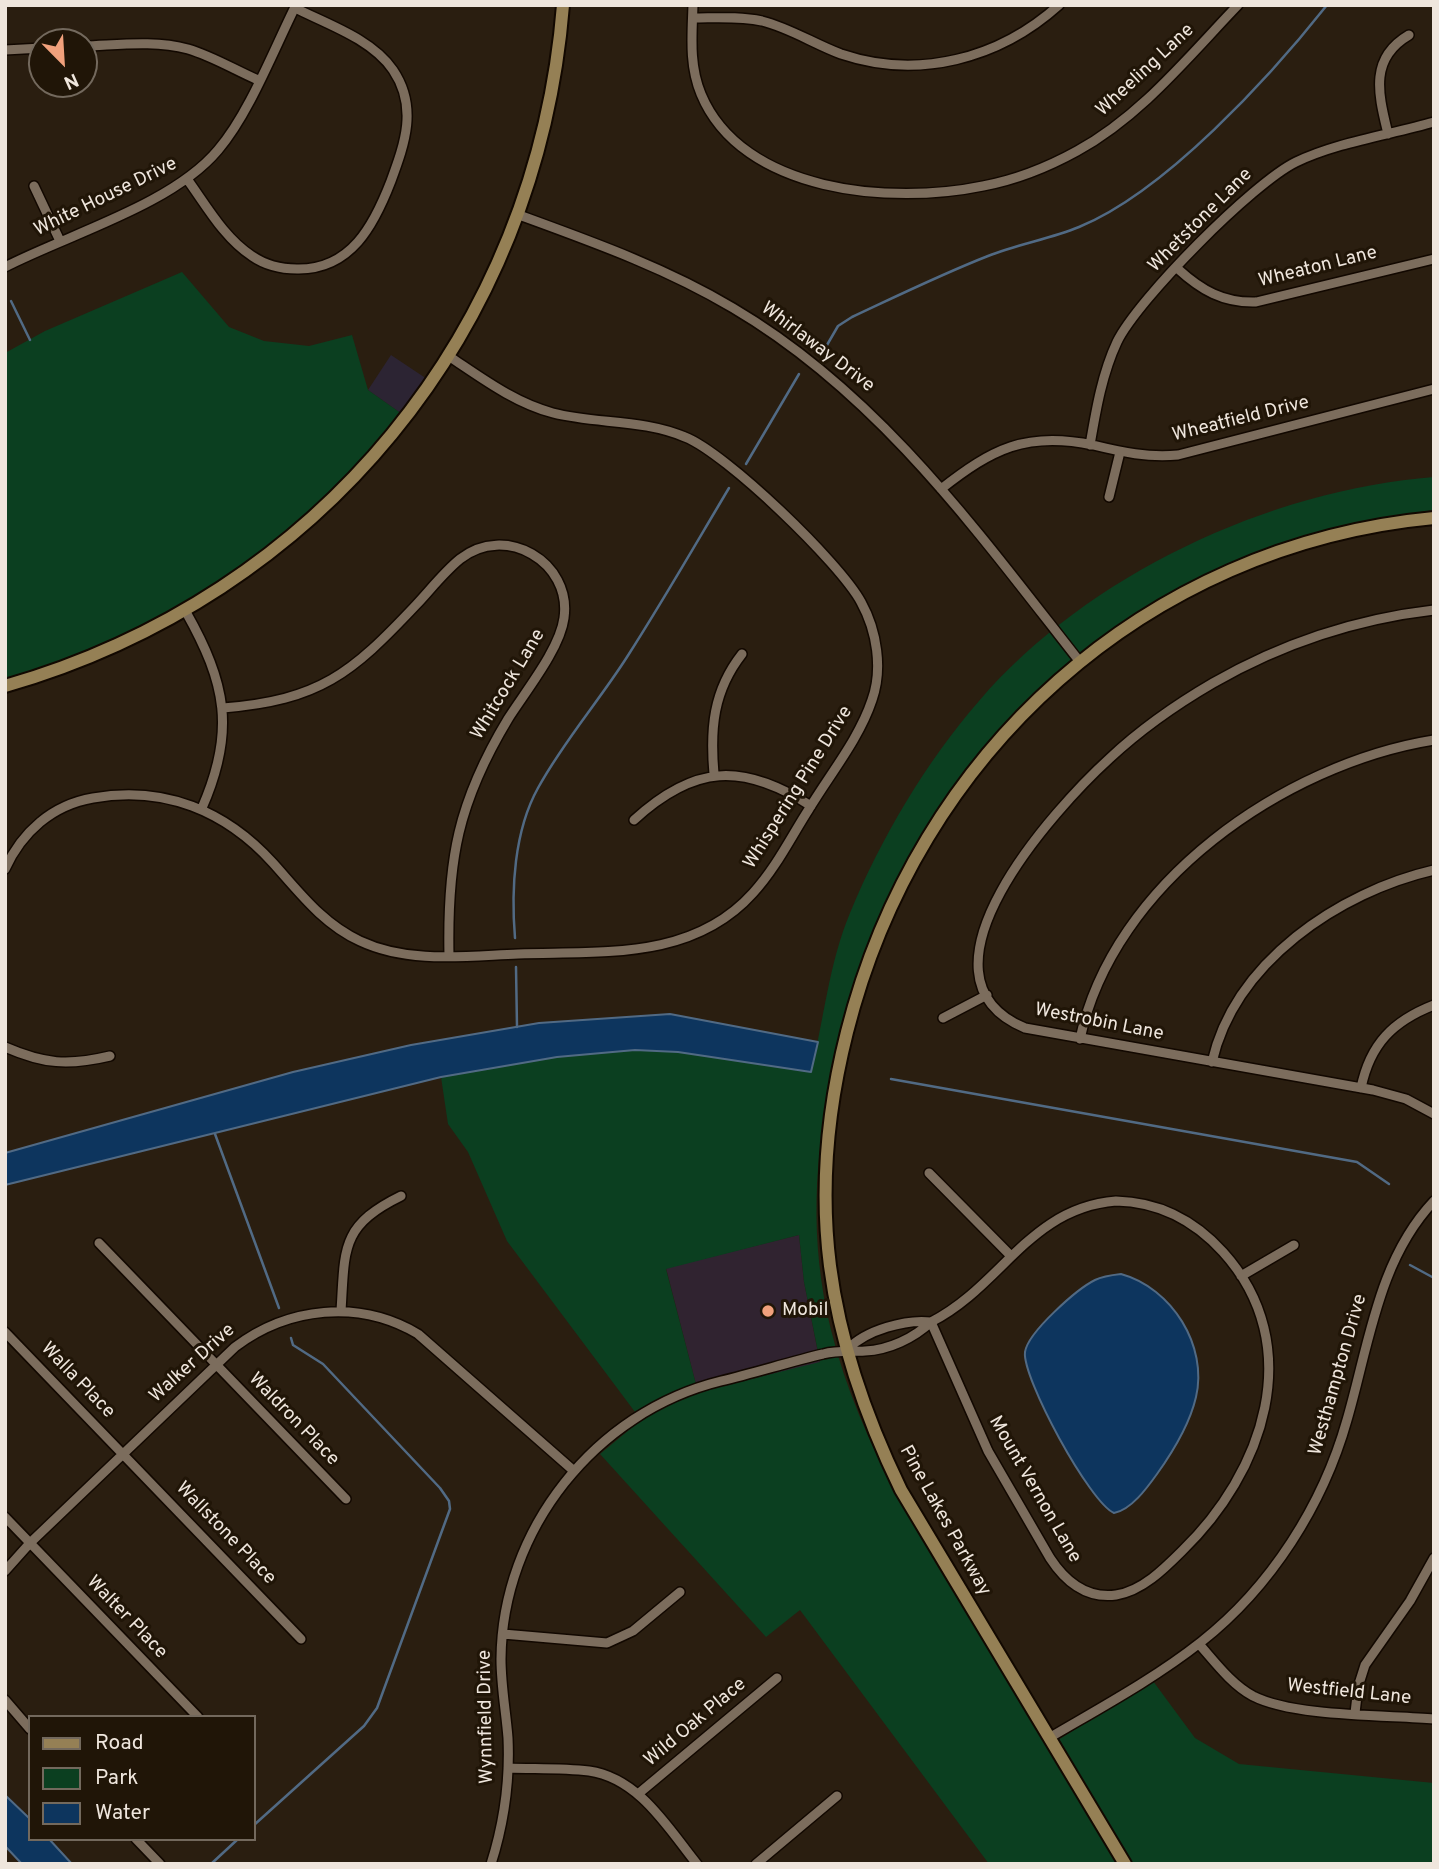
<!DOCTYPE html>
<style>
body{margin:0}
#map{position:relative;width:1439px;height:1869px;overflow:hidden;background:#2a1e10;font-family:Overpass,sans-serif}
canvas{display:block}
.frame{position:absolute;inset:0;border:7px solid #efe6dd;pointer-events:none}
.legend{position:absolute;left:28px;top:1715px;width:228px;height:126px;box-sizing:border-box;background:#201507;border:2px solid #73695d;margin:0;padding:9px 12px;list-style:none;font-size:21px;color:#efe6dd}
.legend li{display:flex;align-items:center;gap:14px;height:35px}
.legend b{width:35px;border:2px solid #73695d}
.north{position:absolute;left:28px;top:28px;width:70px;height:70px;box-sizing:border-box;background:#201507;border:2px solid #73695d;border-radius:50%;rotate:156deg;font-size:19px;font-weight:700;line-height:28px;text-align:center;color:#efe6dd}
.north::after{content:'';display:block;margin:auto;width:24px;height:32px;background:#f1a17c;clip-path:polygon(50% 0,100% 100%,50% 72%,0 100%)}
</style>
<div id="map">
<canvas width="1439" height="1869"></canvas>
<div class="frame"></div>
<ul class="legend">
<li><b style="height:9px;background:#958055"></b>Road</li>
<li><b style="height:19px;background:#0b3f20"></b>Park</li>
<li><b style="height:19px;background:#0d355e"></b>Water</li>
</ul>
<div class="north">N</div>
</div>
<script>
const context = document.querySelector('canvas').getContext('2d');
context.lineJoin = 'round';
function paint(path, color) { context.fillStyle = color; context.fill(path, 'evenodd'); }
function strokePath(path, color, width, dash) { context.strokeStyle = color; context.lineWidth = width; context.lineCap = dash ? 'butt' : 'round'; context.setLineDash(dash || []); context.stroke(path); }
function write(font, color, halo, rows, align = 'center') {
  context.font = font + ' Overpass,sans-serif'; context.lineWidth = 6; context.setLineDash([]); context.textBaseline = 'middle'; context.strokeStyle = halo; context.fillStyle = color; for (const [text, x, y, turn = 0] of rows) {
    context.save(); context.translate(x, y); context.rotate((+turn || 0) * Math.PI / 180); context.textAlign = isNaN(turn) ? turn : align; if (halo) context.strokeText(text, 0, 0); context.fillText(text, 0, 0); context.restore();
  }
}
paint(new Path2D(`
 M799 1235 804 1282 820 1363 698 1392 666 1268Z`), '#302330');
paint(new Path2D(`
 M391 355 427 379 402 414 368 390Z`), '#2c2433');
paint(new Path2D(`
 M182 272 229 327 264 341 309 346 352 335 368 390 402 414C291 551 171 625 5 680V353L45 331Z
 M1434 477V510C1121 553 896 757 833 1069 814 1158 809 1240 831 1330 860 1446 924 1544 986 1645 1030 1718 1074 1791 1118 1864H989L800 1610 766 1637 600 1454 641 1420 507 1241 468 1152 448 1124 441 1077C505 1066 571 1050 636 1050 694 1050 754 1063 811 1072 824 1019 829 963 850 913 881 838 926 762 979 701 1087 575 1269 490 1434 477ZM799 1235 804 1282 820 1362 698 1392 666 1269Z
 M1153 1681 1195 1738 1239 1764 1434 1783V1864H1132L1058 1740Z`), '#0b3f20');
const water = new Path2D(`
 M670 1014 818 1042 811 1072 678 1052 635 1050 557 1057 441 1077 5 1185V1153L293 1072 411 1045 539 1023Z
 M1121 1274C1172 1288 1208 1346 1196 1397 1190 1423 1172 1453 1157 1474 1147 1488 1131 1510 1114 1513 1090 1503 1022 1378 1025 1352 1028 1332 1077 1289 1095 1280 1103 1276 1112 1275 1121 1274Z
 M5 1795 30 1819V1839H49L72 1864H22L5 1846Z`);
paint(water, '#0d355e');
strokePath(water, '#516a84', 2);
strokePath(new Path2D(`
 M11 301 30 340
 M827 345 838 326 852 317C897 296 942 274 988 256 1018 244 1050 239 1079 227 1165 192 1270 77 1327 5
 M746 464 799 374
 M515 938C511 890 514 831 538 788 563 742 599 701 627 657 663 601 695 545 729 488
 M516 967 517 1027
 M891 1079 1357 1162 1389 1184
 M215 1134 279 1308
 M1410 1265 1434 1278
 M254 1825 364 1726 377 1708 450 1509 449 1501 440 1488 323 1364 293 1345 291 1338
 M211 1864 238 1839`), '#516a84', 2.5);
const street = new Path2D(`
 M693 5C692 36 689 65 701 94 742 193 892 205 983 186 1015 180 1048 167 1077 151 1141 116 1188 57 1238 5
 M693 18C715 18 739 16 762 21 790 28 814 44 841 54 918 80 999 59 1059 5
 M84 46C118 45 154 40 188 49 212 56 235 70 258 80
 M5 50 42 48
 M1388 134C1379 96 1368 59 1409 35
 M187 179C206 205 224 238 252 256 265 265 281 269 297 269 351 270 374 225 391 181 405 143 418 107 393 70 372 39 327 24 295 8
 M34 186 60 241
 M519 215C593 242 666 268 733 308 879 394 977 531 1080 662
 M5 267C69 234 172 205 218 150 249 114 274 49 296 5
 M1178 269C1201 290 1223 303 1256 302L1434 259
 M1090 445C1096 410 1102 374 1117 342 1138 299 1253 183 1296 162 1338 142 1389 135 1434 122
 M941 489C992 449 1026 431 1093 445 1122 452 1148 458 1178 455L1434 389
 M1109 497 1120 452
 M1434 610C1356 619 1281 644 1213 683 1177 704 1141 729 1110 758 1056 807 901 976 1025 1028L1373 1090 1406 1099 1434 1114
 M186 612C226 683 236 731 202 808
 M223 708C320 700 351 674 416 605 431 589 444 572 460 559 505 523 572 562 564 618 560 649 525 692 508 719 458 802 447 860 449 956
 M714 774C710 729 713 691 742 654
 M634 820C694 765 742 762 811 806
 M5 869C22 832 52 805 93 798 164 785 226 811 273 863 300 893 323 924 360 941 409 964 466 956 518 954 601 951 692 961 753 893 776 868 791 837 809 809 830 774 859 739 872 700 883 669 877 631 861 602 840 563 726 453 685 437 643 419 596 424 553 413 515 403 483 379 450 357
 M943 1018 987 995
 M1080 1039C1113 883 1284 764 1434 740
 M5 1047C44 1064 68 1066 110 1056
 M1212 1062C1235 962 1339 892 1434 870
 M1361 1088C1370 1044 1393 1021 1434 1005
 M929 1173 1011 1256
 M1116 1201C1160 1202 1194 1220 1223 1252 1308 1346 1263 1473 1182 1551 1164 1569 1142 1591 1116 1595 1086 1599 1065 1581 1050 1558L988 1451 931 1322C1002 1286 1029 1208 1116 1201Z
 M99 1243 346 1499
 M1241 1276 1294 1245
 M341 1311C345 1249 340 1226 401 1196
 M5 1332 301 1639
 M5 1517 198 1717
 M5 1571 30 1543 235 1347C288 1307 359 1299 418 1334L574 1471
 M503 1634 607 1643 633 1631 680 1592
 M1199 1644C1215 1662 1231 1684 1253 1696 1294 1717 1386 1715 1434 1719
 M5 1700 30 1729
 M1355 1713 1358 1687 1365 1665 1410 1601 1434 1558
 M1049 1738C1100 1708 1154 1679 1201 1642 1271 1587 1323 1505 1347 1420 1369 1345 1378 1260 1434 1201
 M508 1768C535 1769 562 1768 589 1771 639 1778 668 1828 697 1864
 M638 1794 777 1678
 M136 1839 160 1864
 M491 1864C504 1823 510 1781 508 1738 506 1712 501 1686 501 1659 502 1530 595 1412 721 1381 755 1373 789 1362 823 1354 838 1350 850 1352 865 1351 889 1350 914 1338 931 1322 906 1319 866 1330 848 1349
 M756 1864 837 1796`);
const secondary = new Path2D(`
 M5 686C319 596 537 331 563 5
 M1125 1864 901 1490C867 1420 840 1343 830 1266 820 1188 828 1107 847 1032 917 753 1145 545 1434 518`);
strokePath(street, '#120800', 12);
strokePath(secondary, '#120800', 16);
strokePath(street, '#7c6d5d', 9);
strokePath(secondary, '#958055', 12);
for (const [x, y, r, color] of [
 [768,1311,7,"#f1a17c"]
]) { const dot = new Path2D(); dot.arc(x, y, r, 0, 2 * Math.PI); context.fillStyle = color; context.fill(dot); strokePath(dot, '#201507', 2.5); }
write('19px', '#efe6dd', '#201507', [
 ["Wheeling Lane",1146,71,-43],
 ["White House Drive",106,198,-26],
 ["Whetstone Lane",1201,221,-45],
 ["Wheaton Lane",1318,268,-14],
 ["Whirlaway Drive",817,348,37],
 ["Wheatfield Drive",1241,420,-14],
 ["Whitcock Lane",509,685,-59],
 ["Whispering Pine Drive",799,788,-58],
 ["Westrobin Lane",1099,1023,11],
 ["Walker Drive",193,1364,-42],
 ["Westhampton Drive",1339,1375,-74],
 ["Walla Place",77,1381,46],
 ["Waldron Place",293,1420,46],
 ["Mount Vernon Lane",1034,1490,60],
 ["Pine Lakes Parkway",944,1521,61],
 ["Wallstone Place",225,1534,46],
 ["Walter Place",126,1618,46],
 ["Westfield Lane",1349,1693,6],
 ["Wynnfield Drive",487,1717,-91],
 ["Wild Oak Place",696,1723,-40]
]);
write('19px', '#efe6dd', '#201507', [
 ["Mobil",782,1311]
], 'left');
</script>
